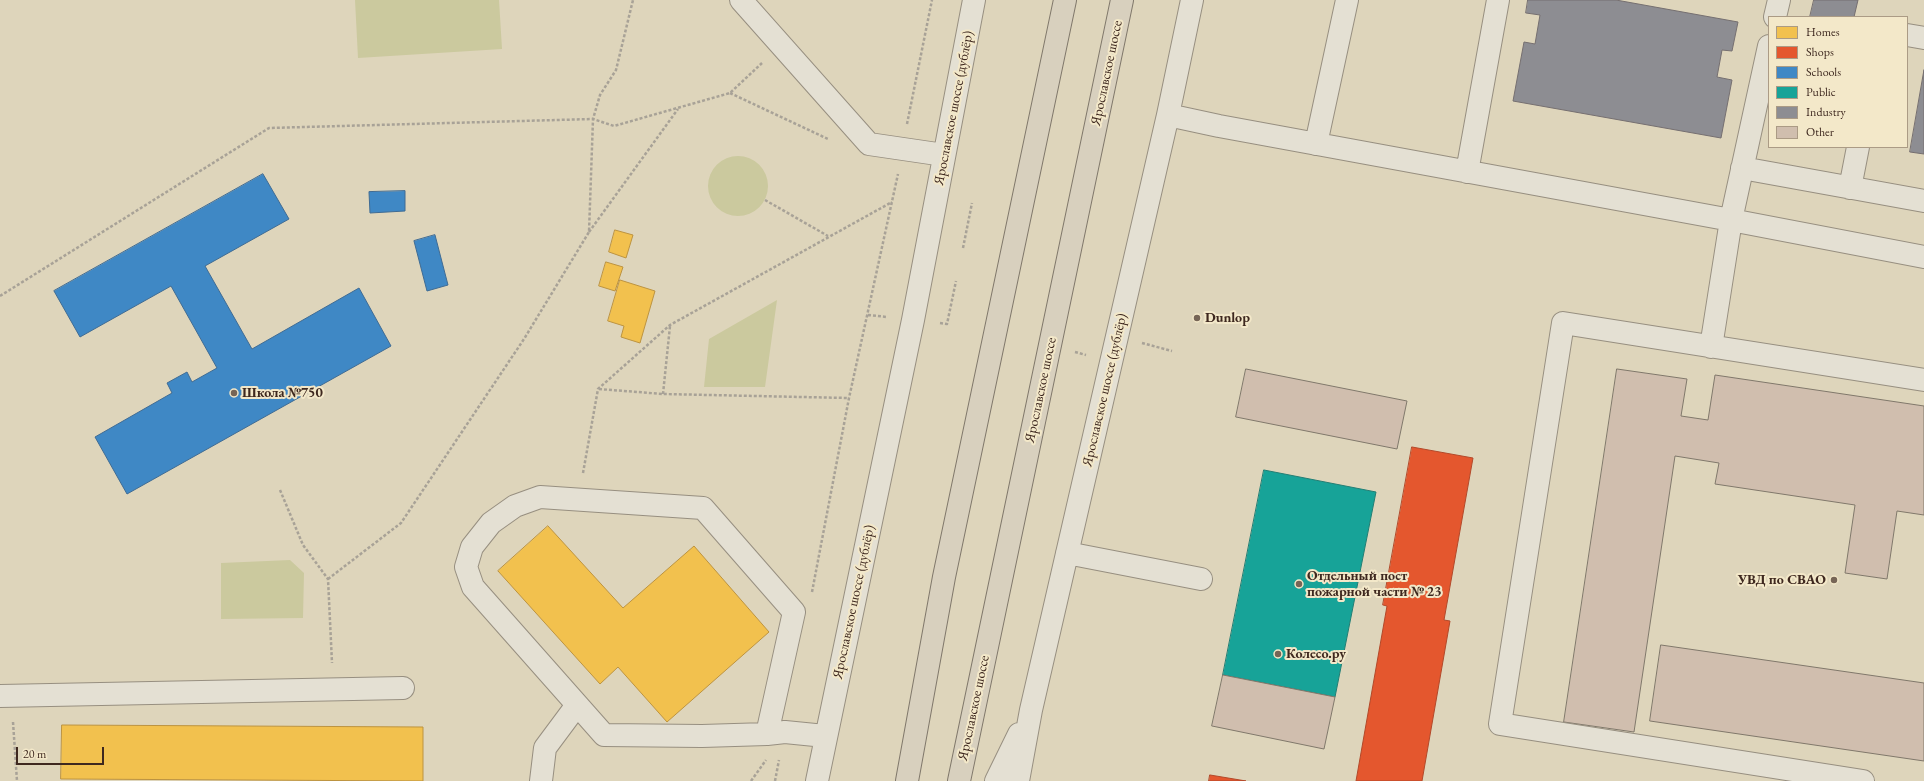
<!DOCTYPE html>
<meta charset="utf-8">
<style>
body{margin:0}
#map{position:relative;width:1924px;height:781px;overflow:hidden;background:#ded5bb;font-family:"EB Garamond",serif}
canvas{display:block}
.legend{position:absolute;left:1768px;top:16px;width:140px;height:132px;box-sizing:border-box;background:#f3e8c9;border:1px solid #ab9b85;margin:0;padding:5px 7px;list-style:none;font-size:12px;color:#3e281f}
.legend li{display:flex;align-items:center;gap:8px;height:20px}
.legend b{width:20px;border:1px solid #ab9b85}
.scale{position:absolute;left:16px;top:747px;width:88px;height:18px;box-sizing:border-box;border:2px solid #3e281f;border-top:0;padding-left:5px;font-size:12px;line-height:14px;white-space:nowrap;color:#3e281f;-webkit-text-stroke:3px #f3e8c9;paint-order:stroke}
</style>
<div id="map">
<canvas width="1924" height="781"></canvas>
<ul class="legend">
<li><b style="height:11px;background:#f2c14e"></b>Homes</li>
<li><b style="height:11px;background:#e4572e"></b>Shops</li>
<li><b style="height:11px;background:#3f88c5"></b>Schools</li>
<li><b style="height:11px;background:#17a398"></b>Public</li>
<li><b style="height:11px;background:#8d8d92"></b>Industry</li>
<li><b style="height:11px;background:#d0beae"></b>Other</li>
</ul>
<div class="scale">20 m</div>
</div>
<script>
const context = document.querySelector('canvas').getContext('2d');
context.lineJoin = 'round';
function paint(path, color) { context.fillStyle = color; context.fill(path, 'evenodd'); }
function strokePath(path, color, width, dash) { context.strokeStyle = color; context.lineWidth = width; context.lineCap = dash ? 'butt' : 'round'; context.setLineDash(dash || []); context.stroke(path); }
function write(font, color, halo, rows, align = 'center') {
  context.font = font + ' "EB Garamond",serif'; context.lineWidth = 4; context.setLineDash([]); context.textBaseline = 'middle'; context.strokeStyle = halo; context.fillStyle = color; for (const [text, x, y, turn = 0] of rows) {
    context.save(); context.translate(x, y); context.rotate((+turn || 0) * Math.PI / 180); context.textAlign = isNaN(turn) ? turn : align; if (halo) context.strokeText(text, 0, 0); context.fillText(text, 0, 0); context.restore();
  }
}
paint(new Path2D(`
 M355 0H499L502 49 358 58Z
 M708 186a30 30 0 1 1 60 0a30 30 0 1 1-60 0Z
 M777 300 765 387H704L709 339Z
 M290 560 304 573 303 618 221 619V563Z`), '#cbc99e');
const homes = new Path2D(`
 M615 230 633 235 626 258 609 252Z
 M606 262 623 267 615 291 599 286Z
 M620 280 655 291 640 343 621 337 624 326 608 321Z
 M548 526 623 608 694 546 769 632 667 722 618 667 600 684 498 571Z
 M62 725 423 727V781L61 779Z`);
paint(homes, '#f2c14e');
strokePath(homes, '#bc9340', 1);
const shops = new Path2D(`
 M1412 447 1473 458 1444 620 1450 621 1422 781H1356L1387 606 1383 605Z
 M1210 775 1246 781H1209Z`);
paint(shops, '#e4572e');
strokePath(shops, '#b2492a', 1);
const schools = new Path2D(`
 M263 174 289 219 205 266 252 349 359 288 391 346 127 494 95 437 172 393 167 383 187 372 192 382 217 368 171 286 80 337 54 291Z
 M405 191V211L370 213 369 192Z
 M435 235 448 285 427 291 414 241Z`);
paint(schools, '#3f88c5');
strokePath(schools, '#3f6b93', 1);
const public = new Path2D(`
 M1264 470 1376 492 1335 697 1223 675Z`);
paint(public, '#17a398');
strokePath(public, '#237e74', 1);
const industry = new Path2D(`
 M1528 0H1616L1738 22 1732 51 1722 50 1717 77 1732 80 1721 138 1513 101 1524 42 1535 44 1540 15 1526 13Z
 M1814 0H1858L1854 17H1810Z
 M1924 70V154L1910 152Z`);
paint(industry, '#8d8d92');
strokePath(industry, '#756f70', 1);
const building = new Path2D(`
 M1246 369 1407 401 1397 449 1236 417Z
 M1617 369 1687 379 1681 416 1708 420 1715 375 1924 406V515L1897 511 1887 579 1845 573 1855 505 1715 484 1719 463 1675 456 1634 732 1564 722Z
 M1661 645 1924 683V761L1650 721Z
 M1223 675 1335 697 1324 749 1212 726Z`);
paint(building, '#d0beae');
strokePath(building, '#80786b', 1);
const minor = new Path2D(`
 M741 0 869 144 944 155
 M1775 17 1779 0
 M1907 35 1924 38
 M1168 115 1219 126 1731 220 1924 257
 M1316 144 1347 0
 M1742 168 1924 201
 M1467 172 1498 0
 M1850 188 1858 147
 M1711 347 1731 220 1769 46
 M1067 553 1201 579
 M0 696 403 688
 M767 734 794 612 703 508 540 497 515 506 491 523 472 547 466 567 473 587 604 735 702 736 767 734 785 732 825 736
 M541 781 545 748 577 705
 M817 781 913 320 974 0
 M996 781 1019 734
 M1018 781 1031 710 1168 115 1192 0
 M1863 781 1500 724 1563 323 1924 380`);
const major = new Path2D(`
 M907 781 944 577 1065 0
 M959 781 1122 0`);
strokePath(minor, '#978f80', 24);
strokePath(major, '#80786b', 24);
strokePath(new Path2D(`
 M730 93 828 139
 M907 124 932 0
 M765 200 828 236
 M589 232 678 109
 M963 248 972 203
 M0 296 269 128 593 119 614 126 730 93 762 63
 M868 315 887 317
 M940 323 947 324 956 281
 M1142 343 1172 351
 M1075 352 1086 355
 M599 389 663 394 849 398
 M663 394 670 326
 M583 473 598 389 670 325 892 202
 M280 490 303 545 328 579 332 663
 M328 579 401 523 524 339 589 232 593 119 600 95 616 70 633 0
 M812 592 849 398 898 174
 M13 722 17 781
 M751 781 766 760
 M775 781 779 760`), '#a8a297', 2.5, [3, 2]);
strokePath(minor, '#e4e0d3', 22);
strokePath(major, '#d8d0be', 22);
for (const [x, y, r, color] of [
 [1197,318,4,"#766556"],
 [234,393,4,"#766556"],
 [1834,580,4,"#766556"],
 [1299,584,4,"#766556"],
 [1278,654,4,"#766556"]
]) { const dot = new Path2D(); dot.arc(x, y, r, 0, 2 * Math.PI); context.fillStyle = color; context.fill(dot); strokePath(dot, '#f3e8c9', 1.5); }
write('14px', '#3e281f', '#f3e8c9', [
 ["Ярославское шоссе",1107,73,-78],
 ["Ярославское шоссе (дублёр)",954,108,-79],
 ["Ярославское шоссе",1041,390,-78],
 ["Ярославское шоссе (дублёр)",1105,390,-77],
 ["Ярославское шоссе (дублёр)",854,602,-78],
 ["Ярославское шоссе",974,708,-78]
]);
write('bold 14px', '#3e281f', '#f3e8c9', [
 ["Dunlop",1205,318],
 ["Школа №750",242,393],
 ["Отдельный пост",1307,576],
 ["пожарной части № 23",1307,592],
 ["УВД по СВАО",1826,580,"right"],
 ["Колесо.ру",1286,654]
], 'left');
</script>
